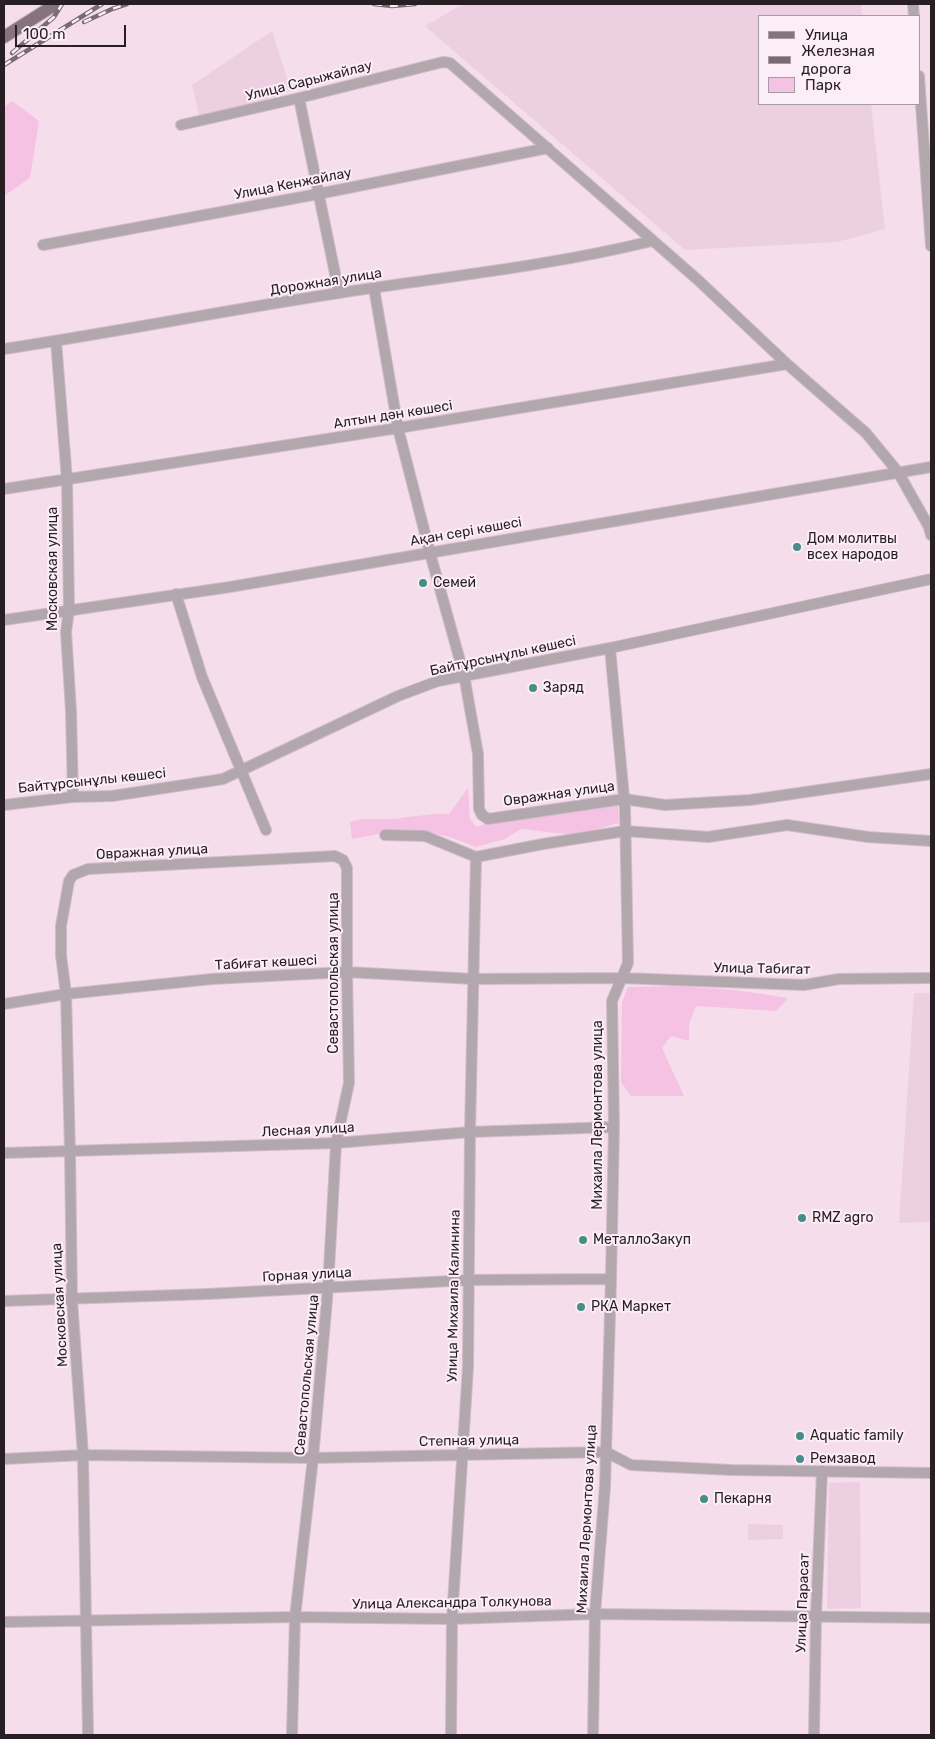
<!DOCTYPE html>
<meta charset="utf-8">
<style>
body{margin:0}
#map{position:relative;width:935px;height:1739px;overflow:hidden;background:#f5ddec;font-family:Rubik,sans-serif}
canvas{display:block}
.frame{position:absolute;inset:0;border:5px solid #271f24;pointer-events:none}
.legend{position:absolute;left:758px;top:15px;width:162px;height:90px;box-sizing:border-box;background:#fceef7;border:1px solid #a79ba3;margin:0;padding:6px 9px;list-style:none;font-size:15px;color:#271f24}
.legend li{display:flex;align-items:center;gap:10px;height:25px}
.legend b{width:25px;border:1px solid #a79ba3}
.scale{position:absolute;left:15px;top:25px;width:111px;height:22px;box-sizing:border-box;border:2px solid #271f24;border-top:0;padding-left:6px;font-size:15px;line-height:18px;white-space:nowrap;color:#271f24;-webkit-text-stroke:4px #fceef7;paint-order:stroke}
</style>
<div id="map">
<canvas width="935" height="1739"></canvas>
<div class="frame"></div>
<ul class="legend">
<li><b style="height:6px;background:#85737e"></b>Улица</li>
<li><b style="height:6px;background:#796b74"></b>Железная дорога</li>
<li><b style="height:14px;background:#f6c2e4"></b>Парк</li>
</ul>
<div class="scale">100 m</div>
</div>
<script>
const context = document.querySelector('canvas').getContext('2d');
context.lineJoin = 'round';
function paint(path, color) { context.fillStyle = color; context.fill(path, 'evenodd'); }
function strokePath(path, color, width, dash) { context.strokeStyle = color; context.lineWidth = width; context.lineCap = dash ? 'butt' : 'round'; context.setLineDash(dash || []); context.stroke(path); }
function write(font, color, halo, rows, align = 'center') {
  context.font = font + ' Rubik,sans-serif'; context.lineWidth = 4; context.setLineDash([]); context.textBaseline = 'middle'; context.strokeStyle = halo; context.fillStyle = color; for (const [text, x, y, turn = 0] of rows) {
    context.save(); context.translate(x, y); context.rotate((+turn || 0) * Math.PI / 180); context.textAlign = isNaN(turn) ? turn : align; if (halo) context.strokeText(text, 0, 0); context.fillText(text, 0, 0); context.restore();
  }
}
paint(new Path2D(`
 M463 4H861L862 16H759V104H871L885 229 837 242 685 250 425 26Z
 M272 31 291 91 200 121 192 85Z
 M914 993H931V1222L899 1223Z
 M860 1482 861 1608 827 1609 829 1483Z
 M748 1524 783 1525V1539L748 1540Z`), '#edcfe2');
paint(new Path2D(`
 M12 101 39 121 30 178 4 196V107Z
 M468 788 470 819 477 827C505 816 531 817 561 814 580 812 599 807 618 805L619 823 575 835 521 829 505 839 476 847 447 836 405 829 352 839 350 822C364 817 376 820 389 819 409 818 429 813 449 814Z
 M680 986 735 990 788 998 776 1011 696 1006 689 1024V1041L671 1036 662 1048 684 1096H631L621 1082 622 1002 628 987Z`), '#f6c2e4');
const minor = new Path2D(`
 M913 4 914 16
 M919 76 931 246
 M299 98 339 293
 M181 125 299 98 443 62 450 63 698 280 787 364 866 433 898 472 929 527 931 535
 M43 245 318 194 548 148
 M374 288 398 428 430 553 464 675 478 754 479 809 482 815 488 819 624 799 665 805 750 800 931 774
 M56 341 67 480 69 610 66 632 71 711 73 797
 M4 349C116 332 227 310 339 293 444 277 550 266 652 241
 M4 489 398 428 787 364
 M176 594 202 677 266 830
 M4 620 230 587 931 467
 M4 805 73 797 112 796 223 779 398 696 438 681 610 648 931 579
 M385 835 425 836 476 857 543 844 625 831 708 837 787 825 868 837 931 841
 M4 1004 66 994 212 979 347 972 473 979 622 978 804 985 839 979 931 978
 M4 1153 336 1143 470 1132 614 1127
 M4 1301 208 1294 469 1280 611 1279
 M4 1459 83 1455 313 1458 606 1452 631 1465 731 1470 931 1473
 M4 1622 295 1617 452 1619 595 1614 931 1618
 M88 1735 83 1455 72 1300 70 1152 66 994 61 955V926L69 881 73 875 88 869 335 856 343 860 347 868V972L349 1083 336 1143 328 1288 313 1458 295 1617 292 1735
 M451 1735 452 1619 468 1367 470 1132 476 857
 M593 1735 595 1614 605 1486 611 1279 614 1127 612 1001 628 963 625 808 610 648
 M814 1735 816 1615 822 1471`);
const major = new Path2D(`
 M4 37 56 4`);
strokePath(minor, '#d0bbc8', 12);
strokePath(major, '#d0bbc8', 14);
strokePath(minor, '#b1a7ad', 10);
strokePath(major, '#85737e', 12);
const rail = new Path2D(`
 M374 4 392 6 415 4
 M84 22 112 9 127 4
 M12 53 54 17 62 4
 M4 65 102 4`);
strokePath(rail, '#796b74', 4.5);
strokePath(rail, '#fceef7', 2.5, [8]);
for (const [x, y, r, color] of [
 [797,547,5,"#468d88"],
 [423,583,5,"#468d88"],
 [533,688,5,"#468d88"],
 [802,1218,5,"#468d88"],
 [583,1240,5,"#468d88"],
 [581,1307,5,"#468d88"],
 [800,1436,5,"#468d88"],
 [800,1459,5,"#468d88"],
 [704,1499,5,"#468d88"]
]) { const dot = new Path2D(); dot.arc(x, y, r, 0, 2 * Math.PI); context.fillStyle = color; context.fill(dot); strokePath(dot, '#fceef7', 2); }
write('14px', '#271f24', '#fceef7', [
 ["Улица Сарыжайлау",309,81,-14],
 ["Улица Кенжайлау",293,184,-11],
 ["Дорожная улица",326,282,-9],
 ["Алтын дән көшесі",393,415,-9],
 ["Ақан сері көшесі",466,532,-10],
 ["Московская улица",53,569,-90],
 ["Байтұрсынұлы көшесі",503,656,-12],
 ["Байтұрсынұлы көшесі",92,781,-6],
 ["Овражная улица",559,794,-8],
 ["Овражная улица",152,852,-3],
 ["Табиғат көшесі",266,963,-3],
 ["Улица Табигат",762,969,1],
 ["Севастопольская улица",334,973,-90],
 ["Михаила Лермонтова улица",598,1115,-90],
 ["Лесная улица",308,1130,-3],
 ["Горная улица",307,1275,-3],
 ["Улица Михаила Калинина",454,1296,-89],
 ["Московская улица",60,1305,-93],
 ["Севастопольская улица",307,1375,-85],
 ["Степная улица",469,1441,-1],
 ["Михаила Лермонтова улица",587,1519,-87],
 ["Улица Александра Толкунова",452,1603,-1],
 ["Улица Парасат",803,1603,-88]
]);
write('14px', '#271f24', '#fceef7', [
 ["Дом молитвы",807,539],
 ["всех народов",807,555],
 ["Семей",433,583],
 ["Заряд",543,688],
 ["RMZ agro",812,1218],
 ["МеталлоЗакуп",593,1240],
 ["РКА Маркет",591,1307],
 ["Aquatic family",810,1436],
 ["Ремзавод",810,1459],
 ["Пекарня",714,1499]
], 'left');
</script>
